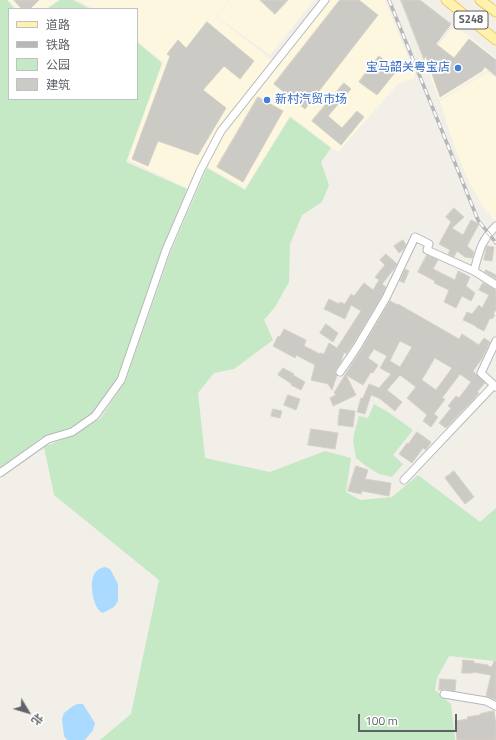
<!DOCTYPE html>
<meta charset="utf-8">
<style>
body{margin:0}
#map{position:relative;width:496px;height:740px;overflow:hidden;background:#f1efe8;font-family:"Titillium Web","Noto Sans SC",sans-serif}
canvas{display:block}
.legend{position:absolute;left:8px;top:8px;width:130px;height:92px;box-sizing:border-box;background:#fff;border:1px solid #bfc1c3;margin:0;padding:5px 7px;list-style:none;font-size:12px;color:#5f6368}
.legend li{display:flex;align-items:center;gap:8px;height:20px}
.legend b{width:20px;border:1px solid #bfc1c3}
.north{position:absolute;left:8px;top:692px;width:40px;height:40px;-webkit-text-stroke:3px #fff;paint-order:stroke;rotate:128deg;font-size:11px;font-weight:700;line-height:16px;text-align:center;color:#5f6368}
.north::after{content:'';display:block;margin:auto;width:14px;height:18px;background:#5f6368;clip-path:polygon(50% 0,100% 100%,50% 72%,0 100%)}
.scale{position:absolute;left:358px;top:714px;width:99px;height:18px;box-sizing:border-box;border:2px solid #5f6368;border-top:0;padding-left:5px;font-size:12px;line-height:14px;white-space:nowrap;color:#5f6368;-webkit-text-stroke:3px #fff;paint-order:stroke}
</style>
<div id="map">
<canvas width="496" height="740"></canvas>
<ul class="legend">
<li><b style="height:5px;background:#fff2af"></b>道路</li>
<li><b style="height:5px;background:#b6b7b8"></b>铁路</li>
<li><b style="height:11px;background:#c5e8c5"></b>公园</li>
<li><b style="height:11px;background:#cccac5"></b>建筑</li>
</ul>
<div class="north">北</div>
<div class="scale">100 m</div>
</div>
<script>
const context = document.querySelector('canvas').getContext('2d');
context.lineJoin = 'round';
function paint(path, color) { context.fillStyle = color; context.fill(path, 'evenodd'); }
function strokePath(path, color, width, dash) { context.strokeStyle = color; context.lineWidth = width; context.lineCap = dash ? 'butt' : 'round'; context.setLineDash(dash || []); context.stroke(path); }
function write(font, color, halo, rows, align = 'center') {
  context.font = font + ' "Titillium Web","Noto Sans SC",sans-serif'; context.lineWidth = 3.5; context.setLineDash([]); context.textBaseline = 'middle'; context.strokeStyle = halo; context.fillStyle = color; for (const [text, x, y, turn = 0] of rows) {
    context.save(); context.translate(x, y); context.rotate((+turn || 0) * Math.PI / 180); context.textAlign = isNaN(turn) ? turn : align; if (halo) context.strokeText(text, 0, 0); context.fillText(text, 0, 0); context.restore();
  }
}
paint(new Path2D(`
 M9 0H58L45 9H17Z
 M77 0H229L215 16 278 65 331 0H385L416 77 398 84 338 152 290 116 245 188 206 166 194 191 128 160 163 62 137 41V9H94Z
 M230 0H314L270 55 216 16Z
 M455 25 496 58V60L488 70 439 100 425 61Z
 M488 72 496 78V219L494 220 484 208 469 182 453 143 440 101Z`), '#fef7e0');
paint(new Path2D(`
 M0 0H7L15 9H9V99H137V42L162 63 126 162 187 189 119 378 92 413 70 430 41 438 0 468Z
 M60 0H73L90 9H47Z
 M290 117 331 148 321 162 329 185 322 202 302 215 290 244 289 282 275 307 264 320 273 340 234 369 214 373 198 393 205 458 270 472 325 451 351 458 346 492 360 500 392 497 418 475 480 522 496 508V660L495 661 449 656 437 678 435 690 451 704 455 740H100L131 714 159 580 54 495 44 447 72 435 100 419 125 382 171 251 207 168 245 190Z
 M374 404 388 412 413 430 393 455 403 464 392 477 379 474 366 466 356 458 353 441 354 434 359 416 368 418Z`), '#c5e8c5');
paint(new Path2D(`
 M105 567 110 569 118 584V601L114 607 103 613C101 612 99 611 98 609 93 602 90 585 93 577 95 571 99 568 105 567Z
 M77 704H83L95 723 93 730 85 740H67L64 736 62 719 64 713 73 706Z`), '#aadaff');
const building = new Path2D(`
 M14 0H39L30 9H22Z
 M260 0H288L275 14Z
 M340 0H359L378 15 305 109 274 84Z
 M401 0H420L451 24 436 44 454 58 469 39 496 60V76L485 67 482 71 440 97 426 56 424 59Z
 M207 22 254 61 240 79 224 66 203 90 226 108 198 155 158 141 148 166 132 159 170 56 167 54 178 40 186 48Z
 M379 56 397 70 377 95 359 82Z
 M344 83 351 89 328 116 342 128 357 111 364 117 341 145 312 121Z
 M258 97 283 111 243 182 217 167Z
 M454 208 464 217 452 228 463 235 471 220 479 224 467 246 474 252 472 258 465 257 457 251 454 257 448 254 450 250 439 244 451 222 446 217Z
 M403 240 406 245 403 250 399 253 394 246Z
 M487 246 494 247 492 261 484 260Z
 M386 254 397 264 394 269 382 284 386 287 382 296 353 344 346 354 344 352 341 362 335 371 337 375 332 390 328 384 311 380 315 365 296 355 295 358 273 346 278 336 280 337 284 329 306 340 304 346 320 354V353L324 354 329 343 337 348 361 311 351 305 345 319 324 309 329 299 339 304 340 302 345 304 351 294 354 296 364 283 373 290 379 280 375 277 385 265 380 260Z
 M427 255 438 260 433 269 455 280 458 271 470 277 466 286 475 293 471 301 462 296 456 308 444 302 449 290 434 283 435 281 418 272Z
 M405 269 409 271 404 283 400 281Z
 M486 270 496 275V279L485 272Z
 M483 283 496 290V310L493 314 495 315 492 319 490 318 484 331 476 327V326L463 320 467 312 472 314 479 305 482 308 489 295 479 290Z
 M390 301 398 305V304L459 339 462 334 479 345 484 338 490 342 481 360 473 371 485 383 477 392 479 393 472 401 446 428 439 423 451 408 448 406 456 396 459 398 471 382 460 374 442 398 445 399 434 414 438 417 431 427 423 421 427 415 407 398 416 387 400 375 387 390 402 402 395 411 379 398 371 395 365 414 357 412 361 398H363L369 384 379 388 391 374 380 368 387 356 374 349 368 358 378 365 373 373 371 372 363 385 346 375 356 395 333 406 330 398 336 395 334 393 348 370 361 350ZM400 341 412 347 400 367 390 361ZM435 358 452 368 436 390 422 380Z
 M326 324 338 333 333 342 320 333Z
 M283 368 294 374 293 375 305 382 301 390 291 385 292 384 278 375Z
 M288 395 300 399 296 410 284 405Z
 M273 409 282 411 280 418 271 416Z
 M340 409 355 411 353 427 338 425Z
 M311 429 338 433 335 449 308 445Z
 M417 432 431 442 426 450 423 448 412 463 399 454 407 443 408 444Z
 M356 466 368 470 365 479 391 483 389 496 362 491 361 494 348 491Z
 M454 471 474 497 465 504 445 478Z
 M463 660 474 661V663L488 665V666L492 667 494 661H496V700L486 696 491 675 473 672V673H462Z
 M440 679 456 680 455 691 444 689 439 690Z
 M494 711 496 725V740H457L455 721 468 719 467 717 480 715V714Z`);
paint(building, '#cccac5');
strokePath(building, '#d6d1c6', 1);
const minor = new Path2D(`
 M474 271C479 252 481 240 496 226
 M340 372 357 347 386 298 415 237 429 244 427 250 474 271 496 285
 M494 385 481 373 496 341
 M0 473 48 439 72 432 95 416 121 380 166 250 200 171 221 131 325 0
 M404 480 494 385 496 387
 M444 694 486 701 496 706`);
const major = new Path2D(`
 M446 0 496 40
 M480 0 496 12`);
strokePath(minor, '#b5b8bc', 9);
strokePath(major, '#f2c960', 11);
strokePath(minor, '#fff', 7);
strokePath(major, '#fff2af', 9);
const rail = new Path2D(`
 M389 0 478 220 496 243`);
strokePath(rail, '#b6b7b8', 3.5);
strokePath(rail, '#fff', 2, [6]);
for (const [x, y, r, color] of [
 [458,68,4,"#3f7fe0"],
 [267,100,4,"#3f7fe0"]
]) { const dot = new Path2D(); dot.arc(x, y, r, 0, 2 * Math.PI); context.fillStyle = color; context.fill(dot); strokePath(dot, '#fff', 1.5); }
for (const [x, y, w] of [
 [471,20,34]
]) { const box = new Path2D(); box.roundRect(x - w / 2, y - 9, w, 18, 3); context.fillStyle = '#fff'; context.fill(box); strokePath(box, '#5f6368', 1); }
write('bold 11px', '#5f6368', null, [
 ["S248",471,20]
]);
write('12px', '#366cbe', '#fff', [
 ["宝马韶关粤宝店",450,68],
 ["新村汽贸市场",275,100,"left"]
], 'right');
</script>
